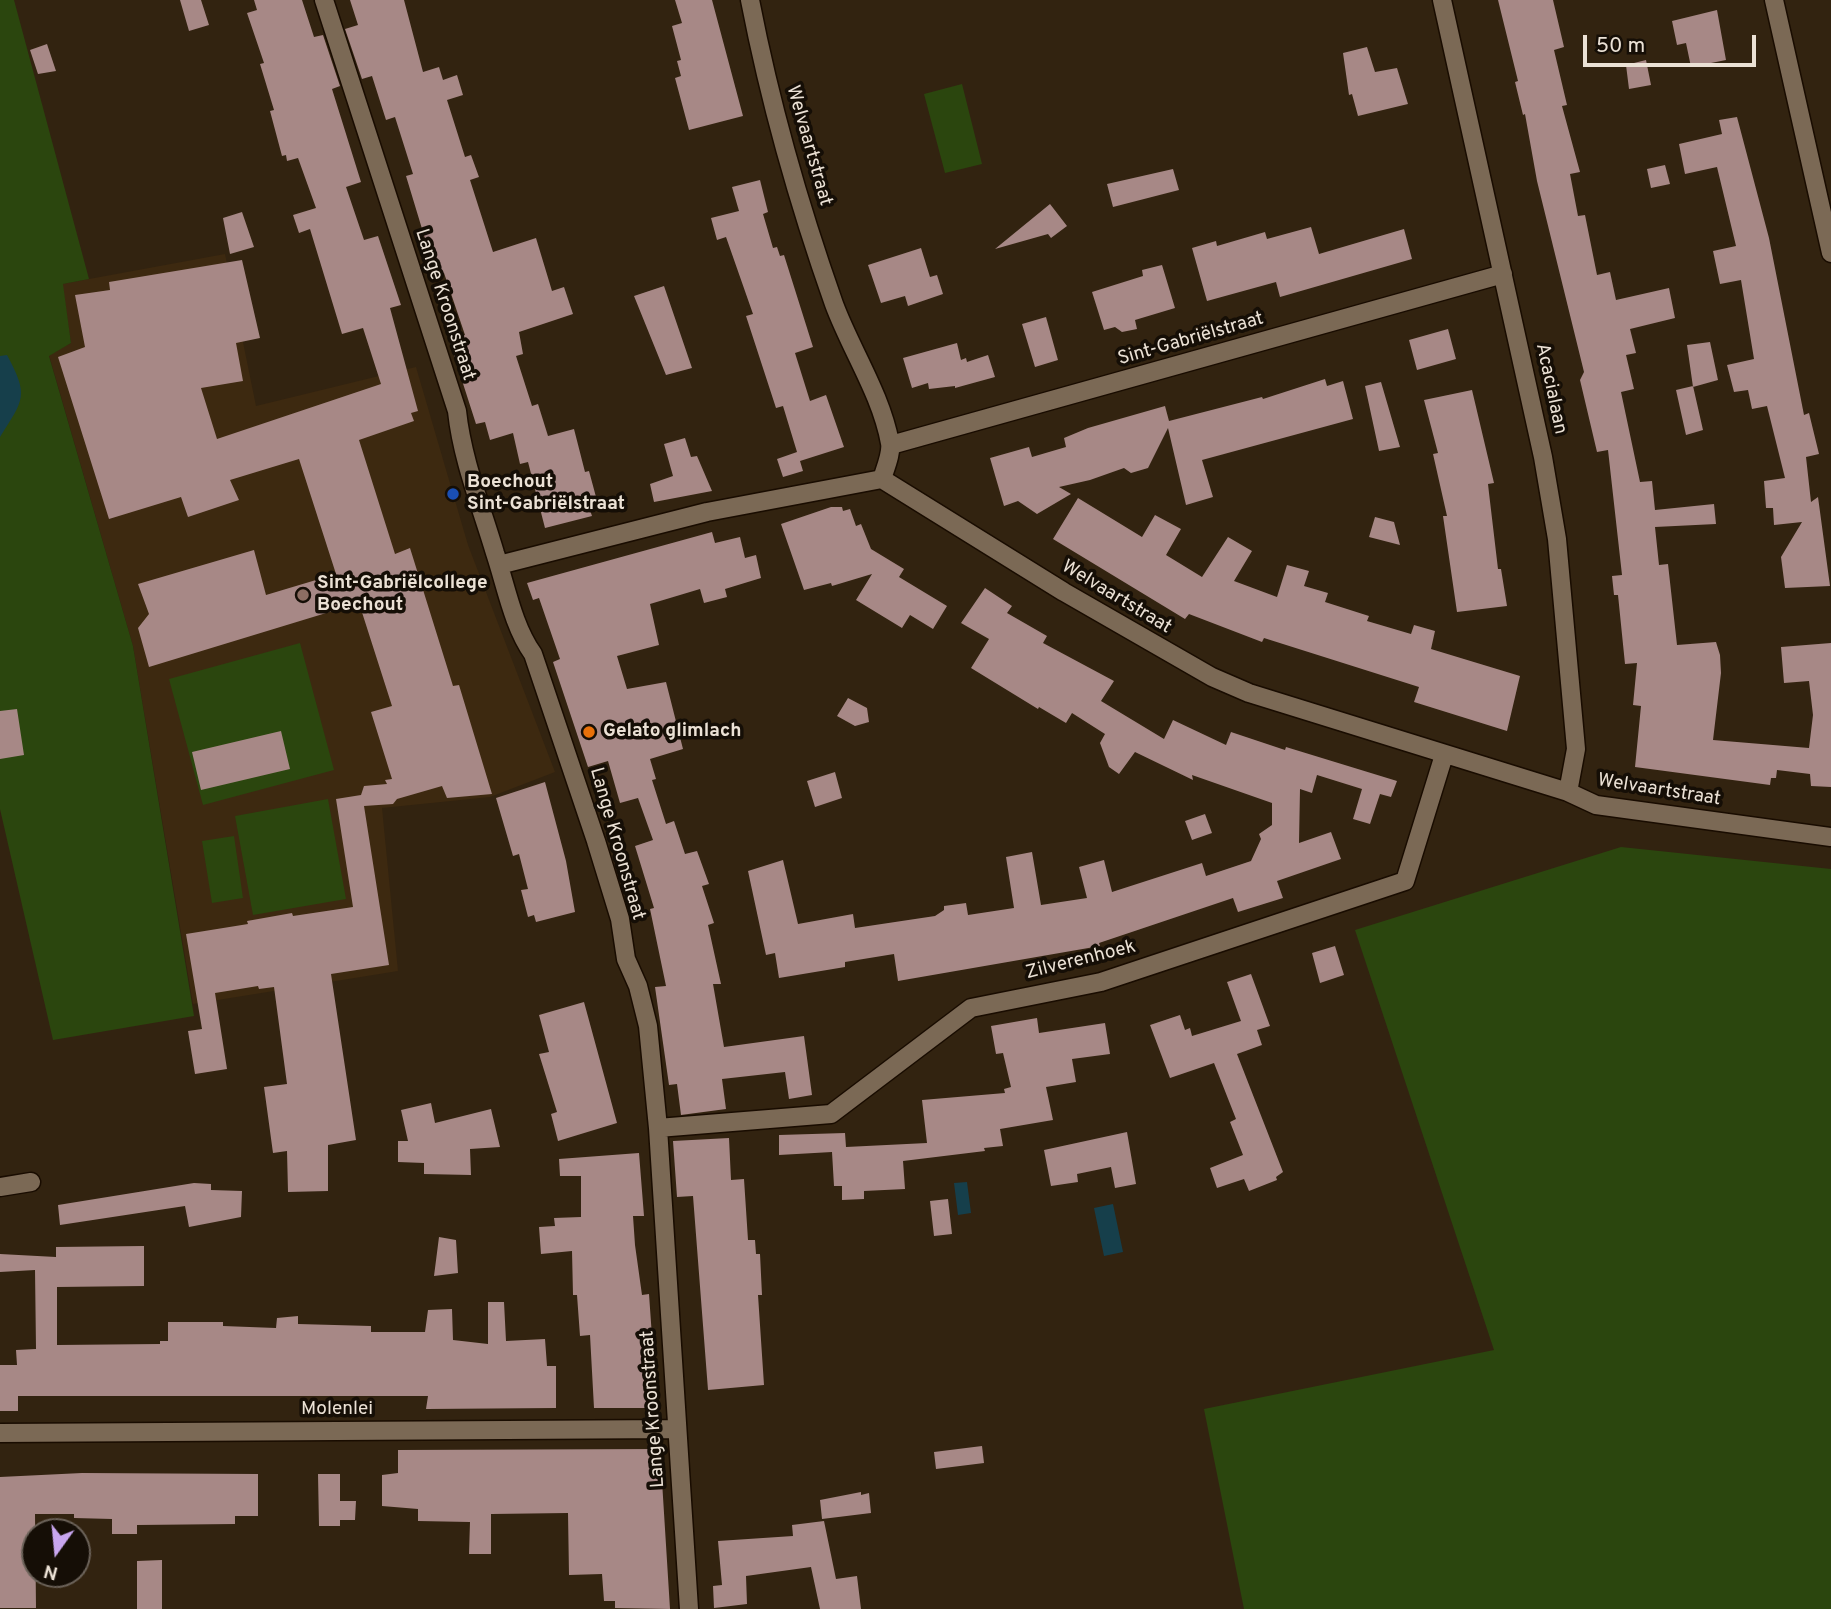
<!DOCTYPE html>
<meta charset="utf-8">
<style>
body{margin:0}
#map{position:relative;width:1831px;height:1609px;overflow:hidden;background:#322310;font-family:Overpass,sans-serif}
canvas{display:block}
.north{position:absolute;left:21px;top:1518px;width:70px;height:70px;box-sizing:border-box;background:#150e06;border:2px solid #6b6259;border-radius:50%;rotate:195deg;font-size:19px;font-weight:700;line-height:28px;text-align:center;color:#ebe1d5}
.north::after{content:'';display:block;margin:auto;width:24px;height:32px;background:#c8a6ef;clip-path:polygon(50% 0,100% 100%,50% 72%,0 100%)}
.scale{position:absolute;left:1583px;top:35px;width:173px;height:32px;box-sizing:border-box;border:4px solid #ebe1d5;border-top:0;padding-left:9px;font-size:21px;line-height:24px;white-space:nowrap;color:#ebe1d5;-webkit-text-stroke:5px #150e06;paint-order:stroke}
</style>
<div id="map">
<canvas width="1831" height="1609"></canvas>
<div class="north">N</div>
<div class="scale">50 m</div>
</div>
<script>
const context = document.querySelector('canvas').getContext('2d');
context.lineJoin = 'round';
function paint(path, color) { context.fillStyle = color; context.fill(path, 'evenodd'); }
function strokePath(path, color, width, dash) { context.strokeStyle = color; context.lineWidth = width; context.lineCap = dash ? 'butt' : 'round'; context.setLineDash(dash || []); context.stroke(path); }
function write(font, color, halo, rows, align = 'center') {
  context.font = font + ' Overpass,sans-serif'; context.lineWidth = 7; context.setLineDash([]); context.textBaseline = 'middle'; context.strokeStyle = halo; context.fillStyle = color; for (const [text, x, y, turn = 0] of rows) {
    context.save(); context.translate(x, y); context.rotate((+turn || 0) * Math.PI / 180); context.textAlign = isNaN(turn) ? turn : align; if (halo) context.strokeText(text, 0, 0); context.fillText(text, 0, 0); context.restore();
  }
}
paint(new Path2D(`
 M225 254 256 406 416 367 468 545 555 772 490 797 382 808 398 971 193 1004 133 646 49 355 71 343 62 284Z`), '#3d2910');
paint(new Path2D(`
 M0 0H14L89 279 63 284 71 343 49 356 133 646 194 1016 53 1040 0 809Z
 M962 84 982 164 945 173 924 94Z
 M300 643 334 770 203 805 169 679Z
 M328 799 346 899 253 915 235 816Z
 M234 836 243 898 212 903 202 841Z
 M1621 847 1831 869V1609H1244L1204 1409 1494 1350 1355 930Z`), '#2b460e');
paint(new Path2D(`
 M7 355C29 396 24 399 0 437V356Z
 M967 1182 971 1213 958 1215 954 1183Z
 M1113 1204 1123 1252 1104 1256 1094 1208Z`), '#163f4b');
paint(new Path2D(`
 M180 0H201L209 25 189 31Z
 M254 0H302L314 37 323 35 340 86 332 89 361 182 346 187 364 240 378 236 401 305 390 308 418 411 411 413 414 421 359 440 395 554 410 548 453 686 459 685 492 794 447 798 442 786 397 799 393 804 364 806 389 965 331 974 356 1140 328 1145V1191L288 1192 287 1151 273 1153 264 1087 287 1084 274 987 259 989 258 986 215 993 227 1069 195 1074 188 1031 202 1029 186 934 248 924 247 921 292 913 293 916 353 907 336 799 361 795 364 786 387 784 385 780 392 779 371 712 392 706 359 603 149 667 138 628 149 614 138 584 254 550 266 595 336 574 299 459 230 480 239 500 188 517 181 497 109 519 58 357 85 347 75 295 110 290 109 282 242 260 260 338 236 343 243 381 201 388 217 439 381 384 363 328 342 334 310 229 299 233 293 215 316 208 298 158 287 161 286 155 282 156 270 111 274 110 260 64 264 63 247 13 257 10Z
 M350 0H404L423 72 439 67 443 80 457 75 463 95 447 100 465 157 471 155 479 177 470 180 493 252 536 238 552 291 564 287 573 314 519 332 523 354 516 356 532 406 538 404 548 436 574 429 585 472 589 471 599 508 590 510 592 516 545 528 528 462 520 464 513 433 490 440 485 422 476 424 449 340 465 335 444 273 436 275 406 176 413 174 395 117 386 120 372 76 362 79 345 29 358 25Z
 M675 0H712L743 116 689 130 675 78 681 76 677 61 681 60 672 26 682 23Z
 M1498 0H1553L1564 47 1554 50 1567 105 1562 106 1580 172 1570 174 1578 216 1585 215 1597 275 1610 272 1616 300 1669 288 1675 318 1630 329 1636 353 1626 355 1634 389 1621 392 1640 482 1652 481 1655 510 1714 504 1716 524 1655 527 1659 565 1668 564 1677 645 1716 642 1720 655 1721 673 1713 740 1809 748 1813 715 1809 681 1784 683 1781 647 1831 643V787L1811 786 1810 774 1777 770 1776 778H1771L1770 785 1635 767 1641 706 1633 705 1637 663 1625 664 1618 595H1614L1612 576 1622 575 1608 450 1597 452 1580 380 1584 372 1537 181 1525 114 1523 115 1515 82 1518 81Z
 M1717 10 1726 60 1691 67 1686 43 1677 45 1672 21Z
 M47 44 56 71 38 74 30 50Z
 M1367 47 1375 72 1397 68 1408 104 1358 116 1352 94 1349 95 1343 53Z
 M1646 60 1651 85 1629 89 1626 65Z
 M1737 117 1769 238 1804 415 1809 413 1819 454 1806 457 1811 502 1818 497 1830 586 1785 588 1781 557 1802 522 1774 525 1773 508H1766L1764 481 1785 478 1767 406 1752 409 1748 390 1734 392 1727 365 1754 359 1741 280 1720 284 1713 251 1736 246 1717 167 1685 174 1679 144 1722 134 1719 120Z
 M1665 165 1670 184 1651 188 1647 169Z
 M1173 169 1179 190 1113 207 1107 184Z
 M760 180 768 212 763 214 773 248 777 247 780 256 784 255 813 347 795 353 810 401 826 395 844 447 800 461 803 471 783 477 777 459 797 452 783 406 776 408 746 316 753 314 726 237 717 240 711 218 739 211 732 187Z
 M1050 204 1067 226 1051 238 1048 234 995 249Z
 M242 212 254 247 230 254 223 218Z
 M1311 227 1319 254 1404 229 1412 259 1280 297 1276 282 1207 301 1192 248 1216 241 1217 246 1265 232 1267 239Z
 M921 248 930 277 937 275 943 294 908 306 905 296 881 303 868 265Z
 M1162 265 1175 308 1135 320 1137 329 1122 332 1115 327 1104 330 1092 292 1143 276 1142 270Z
 M664 286 692 368 666 375 634 296Z
 M1046 317 1058 360 1035 367 1022 324Z
 M1448 329 1456 359 1417 370 1409 340Z
 M1710 342 1718 380 1693 387 1687 345Z
 M957 343 961 360 966 358 967 362 988 355 995 377 955 388V386L929 389 928 383 912 388 903 358Z
 M1325 379 1327 386 1343 381 1353 419 1202 460 1213 497 1186 505 1168 428 1148 468 1131 473 1124 468 1090 480 1059 487 1071 494 1037 514 1018 501 1004 506 990 458 1029 447 1032 457 1066 447 1064 438 1088 428 1165 406 1169 421 1262 397 1263 399Z
 M1381 382 1400 447 1379 451 1365 386Z
 M1693 386 1703 430 1686 435 1676 390Z
 M1472 390 1494 483 1488 484 1489 493 1498 569H1501L1507 606 1457 612 1443 516H1447L1433 454 1438 453 1424 400Z
 M685 438 691 457 697 456 712 491 654 502 650 484 673 476 664 444Z
 M1078 498 1142 537 1155 515 1181 529 1166 555 1202 577 1228 537 1252 551 1234 581 1277 597 1287 565 1309 571 1304 586 1328 593 1325 602 1369 616 1367 621 1411 634 1414 625 1435 631 1431 649 1520 676 1507 731 1414 702 1419 687 1264 638 1262 642 1189 614 1185 619 1053 539Z
 M831 507H842L843 511 850 509 856 526 861 524 871 549 904 569 899 577 947 606 933 629 910 615 902 628 856 600 872 574 832 586 831 583 804 590 781 524Z
 M1375 517 1394 522 1400 545 1369 537Z
 M712 532 715 543 740 537 745 558 756 555 761 578 725 589 727 597 704 603 700 589 650 604 659 645 617 656 627 689 666 682 683 749 650 759 656 779 652 780 666 824 674 821 685 854 697 851 709 884 702 886 714 923 708 925 721 984H713L724 1047 804 1036 812 1095 789 1099 785 1072 722 1079 726 1109 681 1115 677 1084 669 1085 655 987 666 986 650 909 654 908 635 846 653 840 638 798 620 803 608 761 588 767 553 662 560 659 539 598 533 600 527 583Z
 M985 588 1012 606 1007 613 1047 636 1043 643 1114 681 1101 701 1164 739 1173 720 1226 745 1231 732 1285 750 1286 747 1397 781 1391 797 1380 794 1370 824 1353 819 1362 789 1317 775 1312 793 1300 789 1299 843 1331 832 1341 859 1277 881 1283 898 1238 912 1233 898 1099 943 1100 946 898 981 894 954 845 962V967L779 978 775 953 766 955 748 871 783 860 798 924 853 914 855 928 935 916 944 910V906L966 903 968 915 1014 908 1006 857 1032 852 1041 905 1087 898 1079 867 1104 860 1112 892 1202 863 1206 876 1251 861 1261 839 1259 834 1272 825V803L1192 775 1193 780 1135 752 1119 774 1109 767 1100 743 1105 734 1072 713 1066 723 1039 707 1038 709 971 668 989 639 961 623Z
 M848 698 867 708 869 722 855 726 837 716Z
 M17 709 24 755 0 759V711Z
 M281 731 290 769 201 790 192 752Z
 M835 772 842 798 815 807 807 781Z
 M545 782 566 861 575 912 536 922 534 915 528 917 521 890 528 889 519 854 513 856 496 798Z
 M1205 814 1212 833 1192 840 1185 821Z
 M1335 946 1344 975 1320 983 1312 953Z
 M1251 974 1270 1026 1257 1030 1262 1045 1237 1054 1283 1172 1276 1177 1277 1180 1249 1191 1244 1179 1217 1188 1210 1168 1243 1155 1230 1122 1236 1119 1214 1063 1170 1078 1150 1025 1180 1015 1185 1030 1190 1028 1192 1036 1241 1021 1227 982Z
 M584 1002 617 1123 558 1141 551 1114 557 1112 539 1054 549 1052 539 1015Z
 M1037 1018 1039 1033 1105 1023 1110 1054 1072 1059 1076 1082 1046 1087 1053 1120 1000 1129 1003 1146 984 1148 985 1151 903 1161 905 1189 864 1191V1199L842 1200V1186H834L832 1152 779 1155V1135L845 1133 846 1147 927 1143 922 1100 1005 1093 1004 1089 1011 1087 1003 1053 996 1054 991 1026Z
 M431 1103 435 1123 491 1109 500 1147 470 1149 471 1175 424 1174V1163L398 1162V1141H408L401 1110Z
 M1127 1132 1136 1184 1115 1188 1111 1167 1077 1174 1078 1182 1051 1186 1044 1150Z
 M729 1138 731 1180 744 1179 748 1240H755L756 1254H760L762 1295H758L764 1385 708 1390 693 1196 677 1197 673 1141Z
 M639 1153 644 1216H633L635 1245 642 1295 649 1294 657 1408H594L590 1335 580 1336 577 1295H573L572 1251 541 1254 539 1227 555 1226 554 1218 581 1217V1176H560L559 1159Z
 M194 1183 211 1184V1190L242 1191 241 1217 189 1227 185 1206 60 1225 58 1205Z
 M948 1199 952 1234 934 1236 930 1201Z
 M439 1237 456 1240 458 1273 434 1276Z
 M144 1246V1286L57 1287V1345L160 1344V1341H168V1322H223V1326L276 1328 277 1318 298 1316V1324L371 1326V1332H425L428 1310 452 1309 453 1340 488 1344V1302H504L506 1341 545 1339 547 1366H556V1408L426 1409 428 1396H18V1411H0V1365H17L16 1350 36 1349 35 1270 0 1272V1254L56 1257V1247Z
 M982 1446 984 1463 936 1469 934 1452Z
 M660 1449 670 1609 615 1608V1601H604L602 1574 569 1575 568 1513 491 1514V1554H469L470 1522 418 1521V1509L382 1506V1475L398 1473V1450Z
 M82 1473 258 1474V1516H235V1524L137 1525V1534H112V1519L74 1518V1514H35L36 1608H0V1477Z
 M318 1474H340V1501H356L355 1520H340V1526H319Z
 M861 1492V1495L869 1493 871 1513 822 1519 820 1500Z
 M824 1521 836 1579 857 1576 861 1609H820L811 1567 746 1576 747 1604 714 1608 713 1586 722 1585 718 1541 793 1536 792 1525Z
 M162 1560V1609H137V1561Z`), '#a78886');
const minor = new Path2D(`
 M324 0 457 411C462 459 481 506 495 553 506 586 513 626 533 654L596 841 620 919 626 959 638 986 648 1026 658 1128 689 1609
 M750 0C770 103 799 205 834 304 851 350 881 394 890 443 892 453 885 469 882 479
 M1442 0 1543 457 1557 539 1576 749 1568 792
 M1774 0 1831 253
 M891 445 1503 274
 M882 479 1064 592 1212 677 1249 693 1568 792 1596 805 1831 837
 M499 565 707 512 882 479
 M658 1128 831 1114 971 1008 1101 982 1405 881 1444 755
 M0 1187 31 1182
 M0 1433 675 1429`);
strokePath(minor, '#190c00', 21);
strokePath(minor, '#7b6955', 18);
for (const [x, y, r, color] of [
 [453,494,7,"#1a4fb4"],
 [303,595,7,"#8d6e63"],
 [589,732,7,"#e8710a"]
]) { const dot = new Path2D(); dot.arc(x, y, r, 0, 2 * Math.PI); context.fillStyle = color; context.fill(dot); strokePath(dot, '#150e06', 2.5); }
write('19px', '#ebe1d5', '#150e06', [
 ["Welvaartstraat",808,146,74],
 ["Lange Kroonstraat",444,305,72],
 ["Sint-Gabriëlstraat",1191,340,-16],
 ["Acacialaan",1550,389,78],
 ["Welvaartstraat",1116,598,31],
 ["Welvaartstraat",1659,791,9],
 ["Lange Kroonstraat",616,844,74],
 ["Zilverenhoek",1081,961,-14],
 ["Lange Kroonstraat",654,1409,-94],
 ["Molenlei",337,1410]
]);
write('bold 19px', '#ebe1d5', '#150e06', [
 ["Boechout",467,483],
 ["Sint-Gabriëlstraat",467,505],
 ["Sint-Gabriëlcollege",317,584],
 ["Boechout",317,606],
 ["Gelato glimlach",603,732]
], 'left');
</script>
